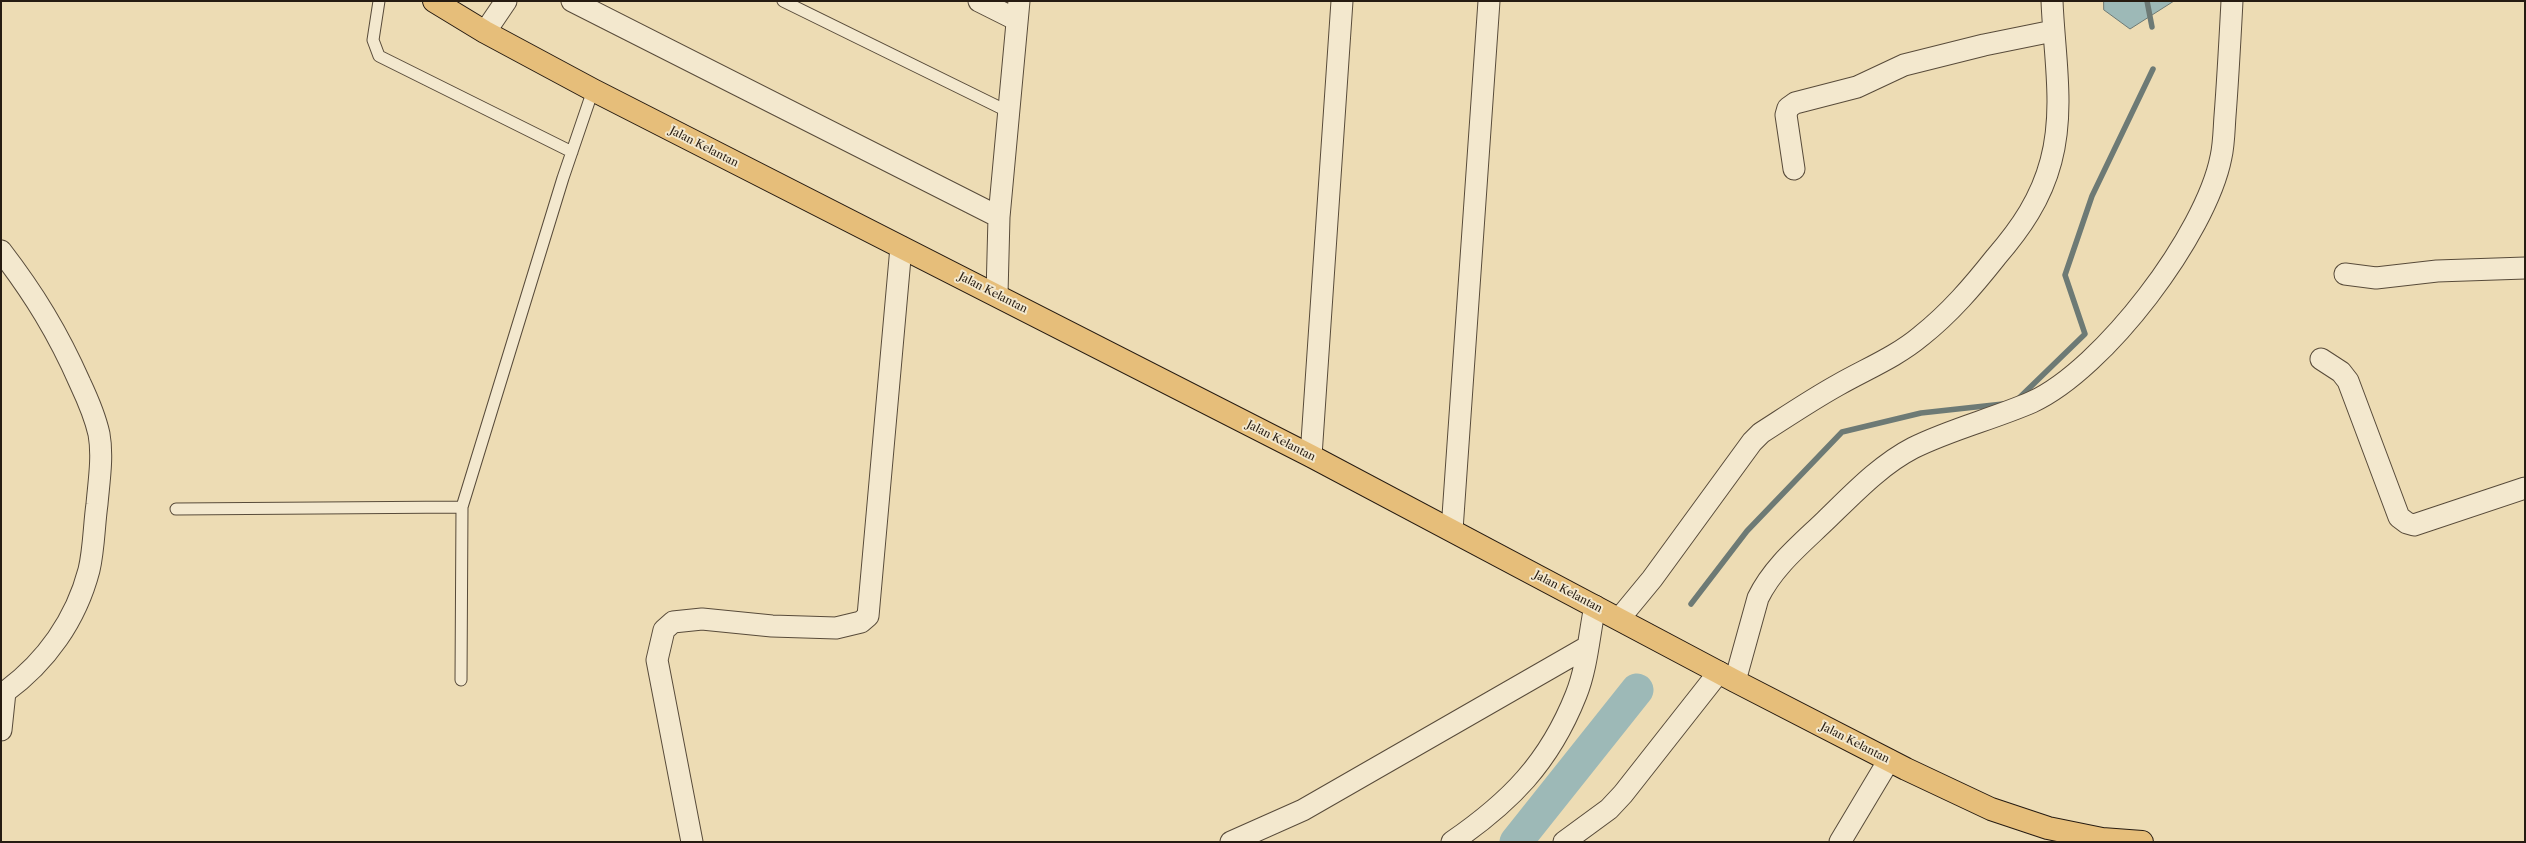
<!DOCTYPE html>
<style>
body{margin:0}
#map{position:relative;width:2526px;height:843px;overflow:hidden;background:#eddcb4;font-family:"Libre Caslon Text",serif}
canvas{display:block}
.frame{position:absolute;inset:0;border:2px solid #261b11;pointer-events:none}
</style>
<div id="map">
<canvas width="2526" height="843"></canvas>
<div class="frame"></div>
</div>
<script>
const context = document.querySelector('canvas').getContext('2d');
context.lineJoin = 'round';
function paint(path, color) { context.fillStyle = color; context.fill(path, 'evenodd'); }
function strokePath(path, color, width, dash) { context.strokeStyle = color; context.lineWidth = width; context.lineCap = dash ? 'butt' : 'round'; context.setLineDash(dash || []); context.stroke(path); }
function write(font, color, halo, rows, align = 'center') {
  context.font = font + ' "Libre Caslon Text",serif'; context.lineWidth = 4; context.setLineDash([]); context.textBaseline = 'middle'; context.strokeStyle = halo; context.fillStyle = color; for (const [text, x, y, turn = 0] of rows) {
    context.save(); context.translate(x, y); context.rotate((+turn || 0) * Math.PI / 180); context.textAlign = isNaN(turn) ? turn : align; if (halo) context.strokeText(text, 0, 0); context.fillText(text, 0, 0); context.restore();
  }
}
const water = new Path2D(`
 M2104 1H2174L2130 29 2104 10Z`);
paint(water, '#9db9b7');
strokePath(water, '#6d7a75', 1);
strokePath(new Path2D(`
 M2147 1 2152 27
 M2018 399 2085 334 2065 275 2092 196 2153 69
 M1691 604 1747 531 1842 432 1921 413 2003 404`), '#6d7a75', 5.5);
strokePath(new Path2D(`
 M1516 842 1637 690`), '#9db9b7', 33);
const lane = new Path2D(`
 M379 1 373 40 379 56 572 152
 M783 1 1009 112
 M176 509 462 507 563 178 593 90
 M461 680 462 507`);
const street = new Path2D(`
 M572 1 999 217
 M979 1 1017 20
 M485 32 506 1
 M1794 169 1786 115 1788 108 1795 103 1857 87 1904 65 1984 45 2053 31
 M1 251C34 294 58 333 80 383 88 400 95 416 99 434 103 456 99 481 97 504 94 525 94 549 89 570 76 620 46 662 5 692L1 730
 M2345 274 2376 278 2437 271 2525 268
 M997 294 999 217 1019 1
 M2321 359 2341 372 2348 381 2399 517 2407 523 2414 525 2525 488
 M1311 456 1342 1
 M1452 530 1489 1
 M1619 619 1652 579 1752 442 1761 433C1786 417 1811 400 1838 385 1866 369 1896 357 1921 336 1950 313 1973 286 1996 257 2021 228 2041 199 2051 161 2065 109 2054 53 2052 1
 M1735 681 1758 598C1773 567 1800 545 1825 521 1852 495 1880 465 1913 448 1951 429 1993 419 2032 402 2104 369 2206 234 2221 157 2224 144 2224 129 2225 116 2228 78 2230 39 2232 1
 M692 842 657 660 664 630 673 622 702 619 772 626 836 628 861 622 868 616 901 247
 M1231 842 1303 810 1587 647
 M1452 842C1510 802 1549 763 1576 695 1587 668 1589 635 1595 606
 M1564 842 1609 809 1623 794 1719 672
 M1840 842 1889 760`);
const highway = new Path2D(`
 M434 1 485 32 593 90 1311 456 1735 681 1906 769 1991 809 2048 828 2102 839 2142 842`);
strokePath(lane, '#584b3a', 13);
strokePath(street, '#584b3a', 23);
strokePath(highway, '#261b11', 24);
strokePath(lane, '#f3e8ce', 11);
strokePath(street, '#f3e8ce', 21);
strokePath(highway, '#e6be7a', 22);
write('11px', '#261b11', '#f3e8ce', [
 ["Jalan Kelantan",704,147,27],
 ["Jalan Kelantan",993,293,27],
 ["Jalan Kelantan",1281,441,27],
 ["Jalan Kelantan",1568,592,28],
 ["Jalan Kelantan",1855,743,27]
]);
</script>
